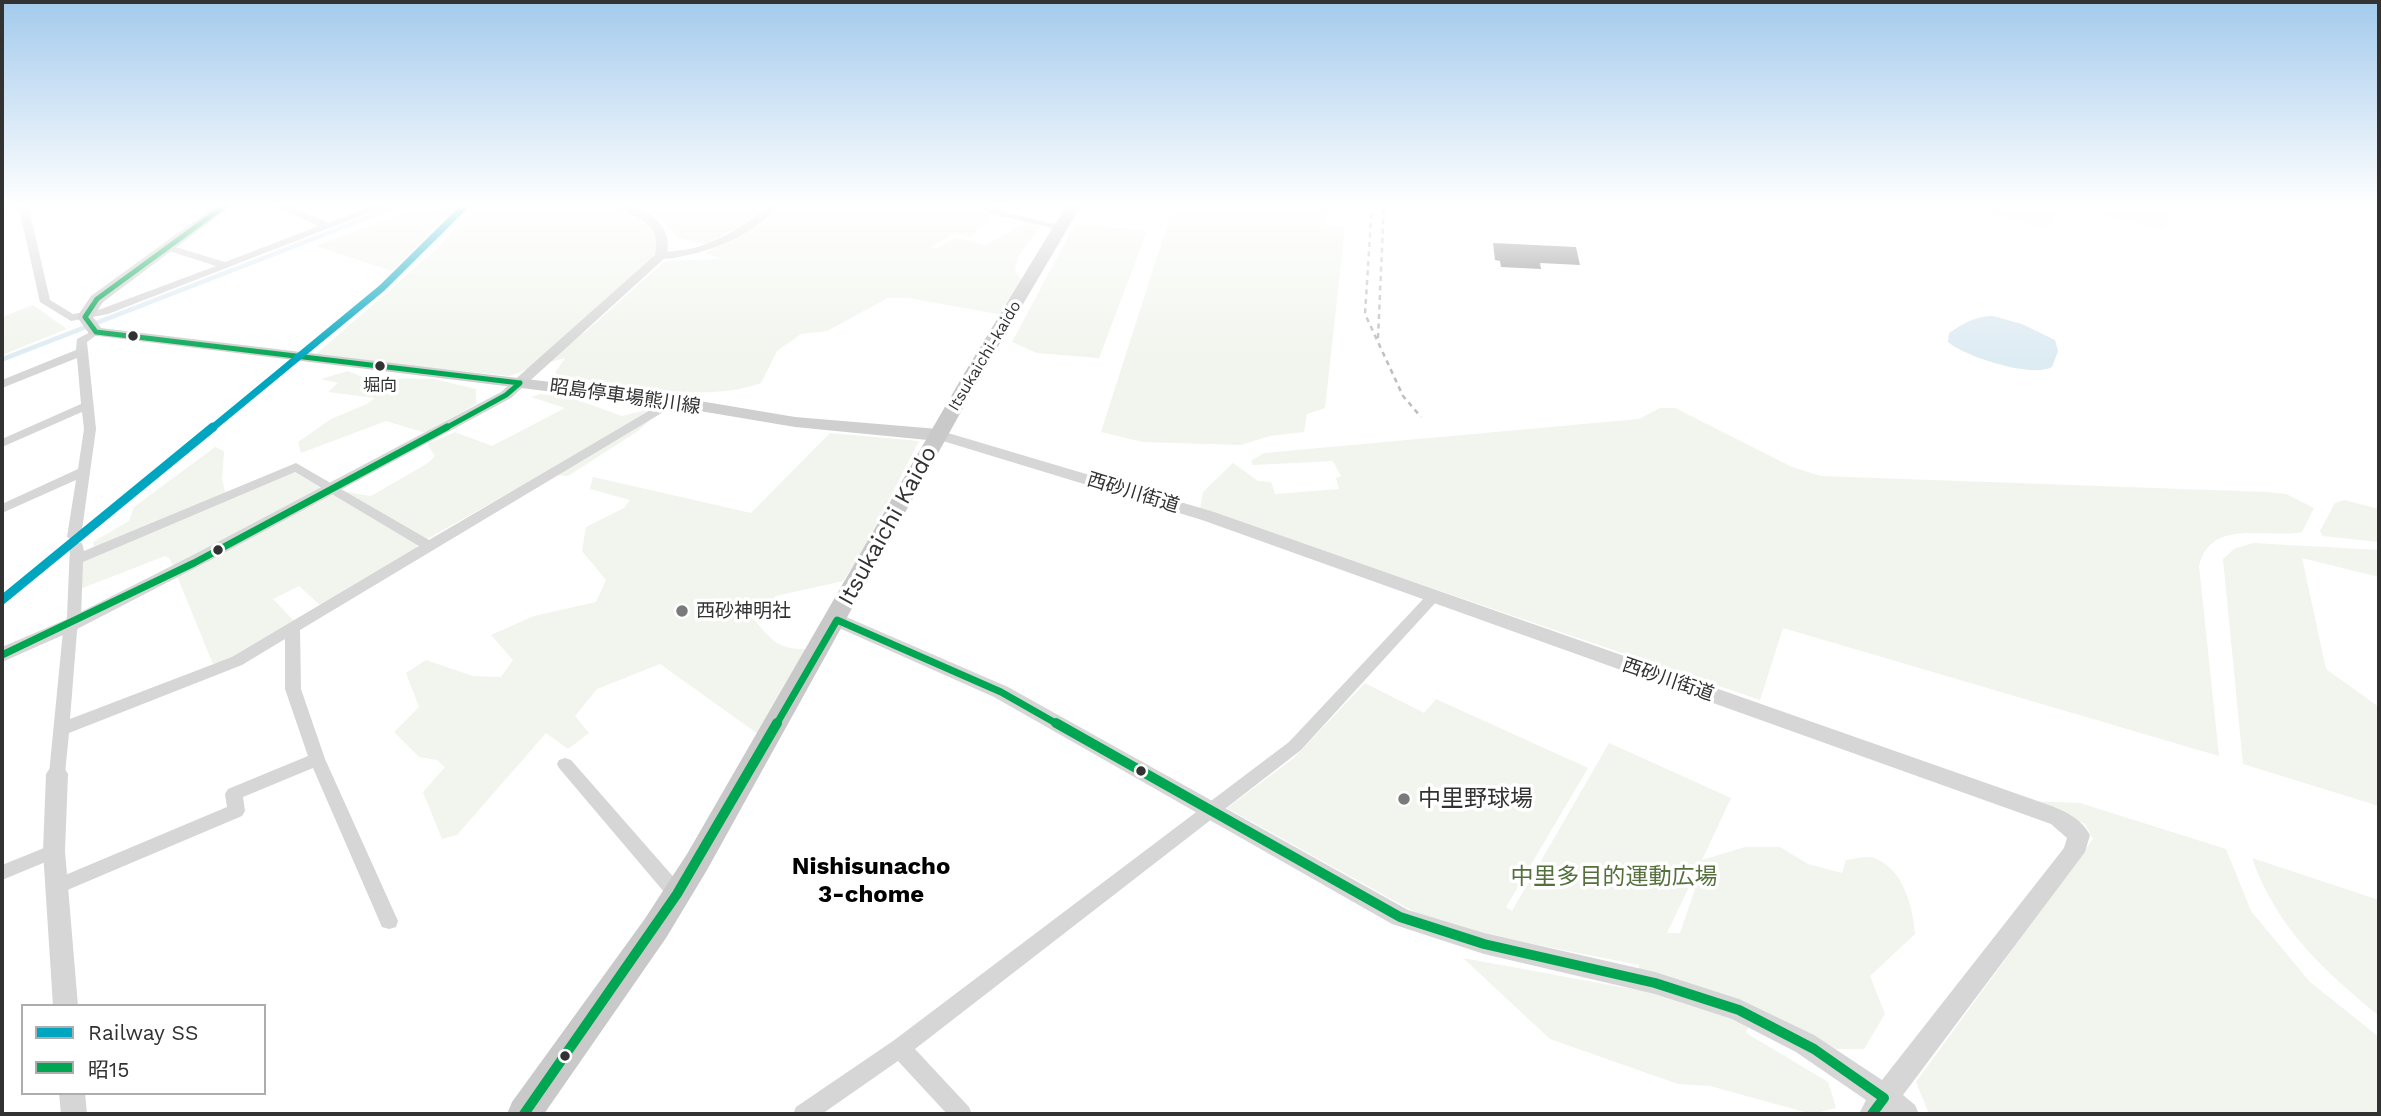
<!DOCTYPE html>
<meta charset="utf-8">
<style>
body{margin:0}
#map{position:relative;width:2381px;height:1116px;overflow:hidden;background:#fff;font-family:"Work Sans","Noto Sans JP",sans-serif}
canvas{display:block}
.frame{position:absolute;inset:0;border:4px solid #323232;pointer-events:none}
.legend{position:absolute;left:21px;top:1004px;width:245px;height:91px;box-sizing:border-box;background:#fff;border:2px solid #adadad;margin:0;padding:9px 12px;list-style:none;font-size:21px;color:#323232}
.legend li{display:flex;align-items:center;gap:14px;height:35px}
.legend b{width:35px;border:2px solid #adadad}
</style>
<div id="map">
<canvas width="2381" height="1116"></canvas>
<div class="frame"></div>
<ul class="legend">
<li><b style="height:9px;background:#00a6bf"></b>Railway SS</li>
<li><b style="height:9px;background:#00a651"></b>昭15</li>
</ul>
</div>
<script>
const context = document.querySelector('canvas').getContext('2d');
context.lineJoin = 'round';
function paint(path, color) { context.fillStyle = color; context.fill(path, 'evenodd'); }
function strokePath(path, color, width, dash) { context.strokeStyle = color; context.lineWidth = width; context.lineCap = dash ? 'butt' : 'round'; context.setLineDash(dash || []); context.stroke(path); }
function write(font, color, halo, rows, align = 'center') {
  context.font = font + ' "Work Sans","Noto Sans JP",sans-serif'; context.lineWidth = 7; context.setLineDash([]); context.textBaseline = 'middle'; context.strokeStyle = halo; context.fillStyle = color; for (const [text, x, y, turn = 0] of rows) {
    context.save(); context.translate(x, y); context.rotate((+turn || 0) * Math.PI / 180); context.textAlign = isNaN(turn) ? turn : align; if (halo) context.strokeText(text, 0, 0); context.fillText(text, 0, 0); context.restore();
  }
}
paint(new Path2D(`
 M428 204H458L392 271 316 246Z
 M477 204H612L651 225 658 240 654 257 571 334 584 333 665 261 720 259 706 253 759 224 782 204H992L987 224 969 237 957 232 931 247 936 249 955 238 986 245 1027 222 1040 227 1018 257 1015 270 1023 283 1004 315 909 298H888L827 331 801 334 777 351 761 383C703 404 621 384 561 376L555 373 565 358 532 367 510 376 314 356 441 245Z
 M638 204H772L747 223 706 245 679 238 655 214Z
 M1174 204H1328L1325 226 1345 227 1325 408 1307 414 1304 432 1269 436 1241 445 1143 442 1101 432Z
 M1944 204H2061L2048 228Z
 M2088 204H2147L2146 208 2171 214 2165 229 2085 211Z
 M1075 224 1147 231 1099 358 1037 353 1012 342Z
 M33 305 67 329 2 355V317Z
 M348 371 365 378 434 379 476 389V404L426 433 386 421 301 453 298 442 331 419 367 404 375 398 328 392 338 383 321 379Z
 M541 394 572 398 622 416 642 411 661 410 638 431 568 476 543 474 418 544 416 550 322 607 299 586 273 599 295 622 239 656 213 664 170 559 165 556 80 589 82 559 95 554 93 542 129 521 134 507 215 447 224 451 222 480 227 499 294 472 335 496 348 492 371 496 428 463 435 456 427 444 455 432 492 446 565 408 531 397Z
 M1660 408H1675L1792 467 1821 476 2266 492 2286 494 2314 508 2302 532C2267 539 2210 517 2199 566L2219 756 1783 628 1760 700 1200 509 1203 492 1233 463 1258 481 1271 482 1275 494 1339 489 1336 478 1341 476 1333 461 1253 465 1251 461 1264 453 1639 419Z
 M830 433 919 441 864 548 843 581 776 596 753 618C771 640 778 650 807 649L758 734 660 664 597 689 575 716 589 733 568 749 546 733 457 835 442 839 423 792 445 767 437 760 419 757 394 732 419 707 406 673 426 660 473 676 501 677 513 660 491 635 534 616 596 602 606 580 582 551 586 527 624 508 630 500 590 489 593 477 751 513Z
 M2344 500 2379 509V542L2323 536 2320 531 2335 503Z
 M2253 543 2379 550V577L2302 558 2326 669 2379 707V806L2243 764 2223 559 2234 549Z
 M1365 683 1424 713 1436 699 1588 768 1506 907 1512 911 1609 743 1731 798 1702 860 1745 847H1780L1808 864 1842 873 1846 860C1854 859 1867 855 1874 858 1903 868 1913 907 1915 934L1870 976 1885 1014 1864 1049H1836L1755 1010 1746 1033 1828 1082 1836 1108 1812 1114 1710 1086 1678 1084 1550 1039 1463 958 1637 990 1639 965 1438 925 1227 808 1294 758ZM1700 864 1694 892 1680 933H1667Z
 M2028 801 2080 803 2226 849 2251 911 2310 982 2379 1037V1114H1929L1916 1082 2093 839 2085 824Z
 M2252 858 2379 900V1016C2324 971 2276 927 2252 858Z`), '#f1f5ed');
paint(new Path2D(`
 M397 204H409L2 362V357Z
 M1993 316 2022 324 2055 340 2058 351 2052 367C2031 378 1966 357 1948 342L1949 333C1962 324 1977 315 1993 316Z`), '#ddebf3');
paint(new Path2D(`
 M1493 243 1576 247 1580 265 1540 263 1541 269 1501 267 1500 261 1495 260Z`), '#808080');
paint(new Path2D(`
 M18 204H28L50 300 73 314 101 309 216 266 166 250V246H172L225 262 319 226 284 210 264 204 290 206 328 223 378 204H391L108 314 71 321 40 302Z
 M771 204H781C755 232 720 249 683 256 674 258 663 261 656 256 666 250 682 251 694 248 723 240 748 224 771 204Z
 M997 204H1007L1001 211 1066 227 1061 230 991 214 989 212Z
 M96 329 101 332 87 342 96 429 81 537 74 541 67 537 76 480 2 513V504L78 469 84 429 82 412 2 447V439L81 404 77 358 2 388V380L76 350 77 339Z
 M671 398 677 402 675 405 300 630 301 689 325 759 398 921 396 927 389 929 382 927 313 768 243 797 245 811 242 816 65 891 58 894 51 891 49 886 51 881 227 807 225 794 228 789 308 756 285 689V639L242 665 69 733 65 774 63 779 57 780 51 779 49 774 63 631 67 617 70 546 72 543H82L84 551 296 463 429 540ZM295 472 419 546 232 657 70 719 77 631 81 617 83 562Z
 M1432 593 1437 595 1439 598 1437 601 1301 750 915 1049 969 1107 972 1114H947L898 1061 822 1114H793L796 1107 893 1041 1289 742 1427 595Z
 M565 758 571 760 684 889 686 894 684 899 677 902 670 899 559 768 557 764 559 760Z
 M54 844 60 846 63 851 60 856 2 880V865Z`), '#d6d6d6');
paint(new Path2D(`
 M615 204C645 204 674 224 667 256L511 398 209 561 79 628 2 662V647L65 620 197 553 501 392 655 255C663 220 635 220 615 204Z
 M938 430 1214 512 2046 804C2063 810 2081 818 2090 835L2085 852 1903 1095 1915 1105 1919 1114H1859L1866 1100 1796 1052 1732 1019 1655 994 1484 954 1392 924 994 697 830 624 828 620 837 614 844 616 1008 687 1408 910 1484 933 1655 972 1739 999 1814 1035 1882 1080 2064 848 2067 838 2051 824 1202 520 933 438 930 435 933 432Z
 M57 766 64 768 68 774 65 851 78 1006H53L43 851 46 774 50 768Z
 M59 1093H85L87 1114H61Z`), '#d6d6d6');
paint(new Path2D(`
 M218 204H234L103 302 93 317 101 328 676 397 795 417 938 429 947 435 938 441 795 427 676 407 90 335 77 317 91 296Z`), '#cfcfcf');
paint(new Path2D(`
 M1067 204H1082L983 372 707 870 666 938 544 1114H507L512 1102 644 920 687 854 965 372Z`), '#c9c9c9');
strokePath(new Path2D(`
 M1372 204 1365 314 1403 396 1421 417
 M1378 338 1384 204`), '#bebebe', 2.5, [5, 4.5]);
strokePath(new Path2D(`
 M227 204 97 299 85 317 96 332 520 383
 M444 429 506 395 520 383`), '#00a651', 5);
strokePath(new Path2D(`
 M2 655 194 563 447 427
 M776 725 837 620 1001 692 1059 725`), '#00a651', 7);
strokePath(new Path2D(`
 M1056 723 1400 917 1484 944 1655 983 1739 1010 1814 1049 1884 1098 1872 1114
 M524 1114 677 894 777 723`), '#00a651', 10);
strokePath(new Path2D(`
 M211 429 382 288 467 204`), '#00a6bf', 7);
strokePath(new Path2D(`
 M2 600 213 427`), '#00a6bf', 9);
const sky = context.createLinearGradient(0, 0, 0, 360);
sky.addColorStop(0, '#a3caec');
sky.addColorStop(0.57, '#fff');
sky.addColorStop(1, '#ffffff00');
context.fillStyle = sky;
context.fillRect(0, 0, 2381, 360);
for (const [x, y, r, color] of [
 [133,336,6,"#323232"],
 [380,366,6,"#323232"],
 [218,550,6,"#323232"],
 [682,611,7,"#7a7a7a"],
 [1141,771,6,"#323232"],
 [1404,799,7,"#7a7a7a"],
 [565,1056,6,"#323232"]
]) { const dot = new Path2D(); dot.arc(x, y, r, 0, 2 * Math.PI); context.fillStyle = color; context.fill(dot); strokePath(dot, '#fff', 2.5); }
write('16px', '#323232', '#fff', [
 ["Itsukaichi-kaido",985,356,-59]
]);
write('17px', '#323232', '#fff', [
 ["堀向",380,386]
]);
write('19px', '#323232', '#fff', [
 ["昭島停車場熊川線",625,397,8],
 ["西砂川街道",1133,493,17],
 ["西砂川街道",1668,680,19]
]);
write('19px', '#323232', '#fff', [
 ["西砂神明社",696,611]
], 'left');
write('23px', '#323232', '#fff', [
 ["Itsukaichi Kaido",888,526,-61]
]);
write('23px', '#323232', '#fff', [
 ["中里野球場",1418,799]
], 'left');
write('23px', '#55703d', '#fff', [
 ["中里多目的運動広場",1614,877]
]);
write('bold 24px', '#000', '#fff', [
 ["Nishisunacho",871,867],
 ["3-chome",871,895]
]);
</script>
